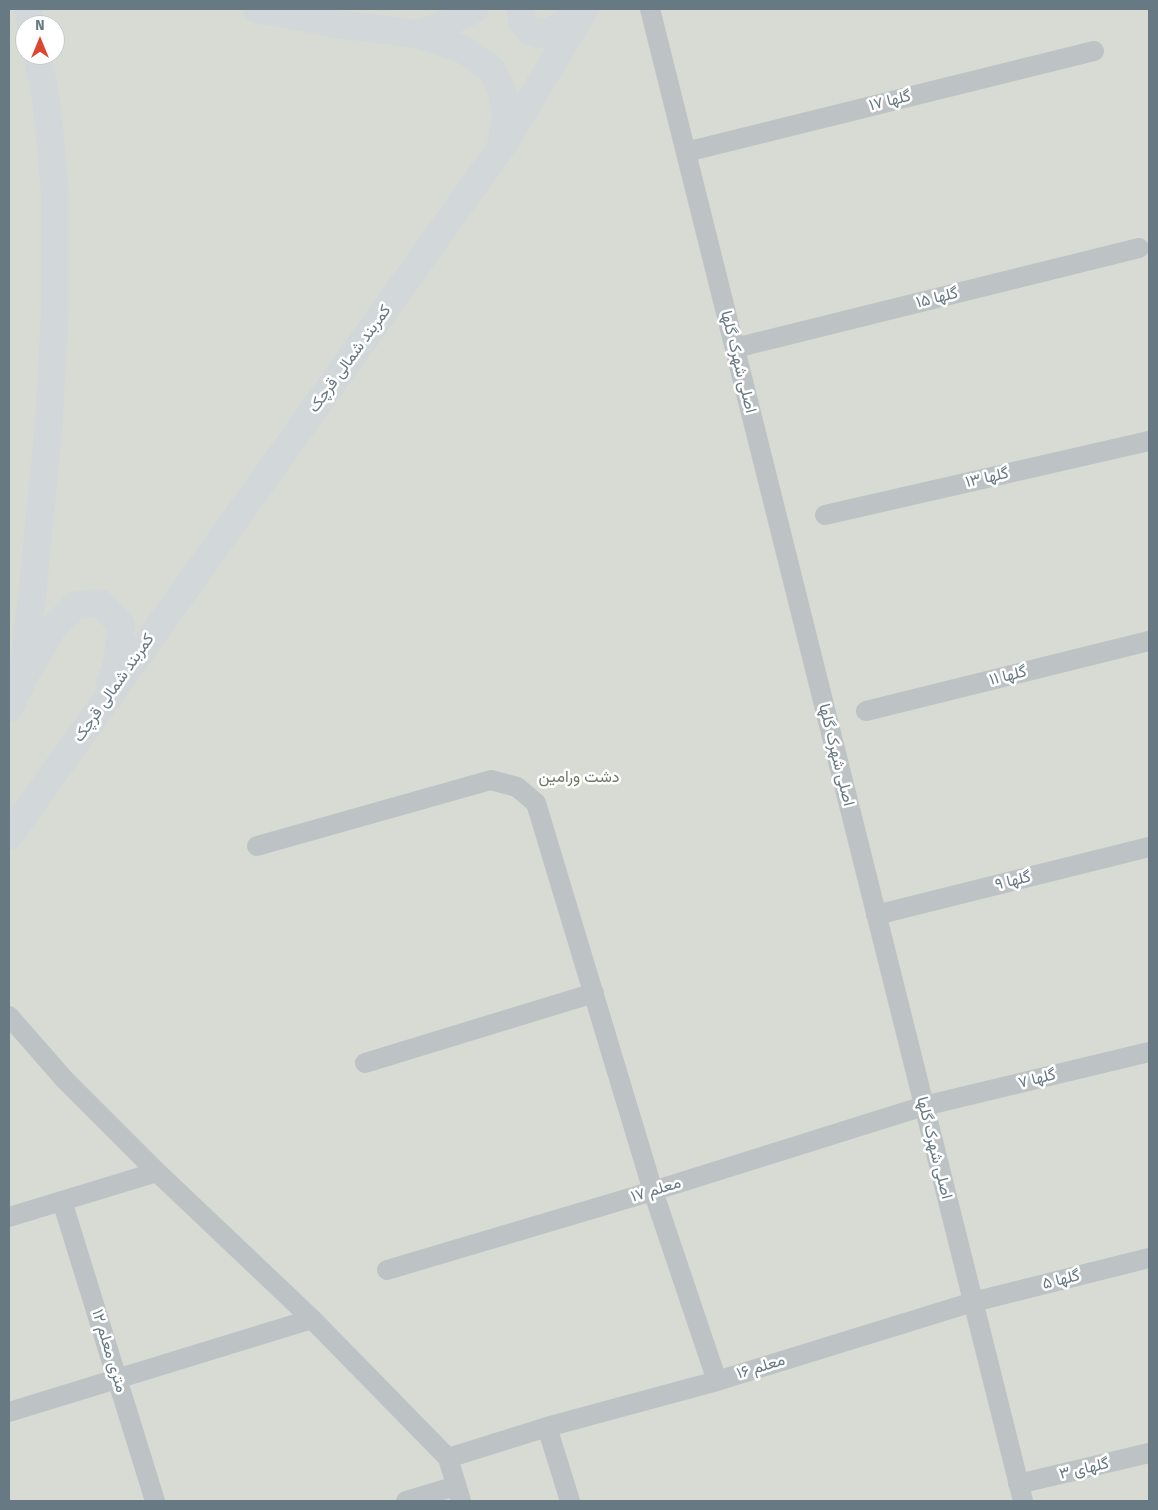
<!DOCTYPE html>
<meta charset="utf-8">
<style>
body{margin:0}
#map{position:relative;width:1158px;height:1510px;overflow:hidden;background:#f6f6f3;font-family:"Fira Sans",sans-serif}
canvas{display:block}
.frame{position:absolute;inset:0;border:10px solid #677983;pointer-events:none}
.north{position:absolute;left:15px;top:15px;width:50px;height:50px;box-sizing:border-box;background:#fff;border:1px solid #c2c9cd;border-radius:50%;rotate:0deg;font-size:14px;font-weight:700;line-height:20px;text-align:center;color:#677983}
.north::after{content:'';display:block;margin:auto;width:18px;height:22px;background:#da462f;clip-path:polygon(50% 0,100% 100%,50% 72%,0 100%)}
</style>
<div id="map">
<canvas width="1158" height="1510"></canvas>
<div class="frame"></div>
<div class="north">N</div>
</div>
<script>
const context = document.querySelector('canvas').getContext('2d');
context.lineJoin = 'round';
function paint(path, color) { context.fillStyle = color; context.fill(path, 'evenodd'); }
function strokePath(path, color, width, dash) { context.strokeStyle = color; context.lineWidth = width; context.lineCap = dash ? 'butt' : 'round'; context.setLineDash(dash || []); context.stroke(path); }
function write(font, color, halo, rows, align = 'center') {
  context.font = font + ' "Fira Sans",Vazirmatn,sans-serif'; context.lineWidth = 5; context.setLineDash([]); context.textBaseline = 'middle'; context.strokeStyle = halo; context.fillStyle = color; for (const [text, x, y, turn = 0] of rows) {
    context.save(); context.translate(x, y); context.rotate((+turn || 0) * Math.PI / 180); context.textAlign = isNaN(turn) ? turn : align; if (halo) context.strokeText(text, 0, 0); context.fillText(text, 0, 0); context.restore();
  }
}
paint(new Path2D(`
 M9 9H1149V1501H9ZM25 25H55V55H25Z`), '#d7dbd3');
strokePath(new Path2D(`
 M650 9 1023 1501
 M686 152 1094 51
 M735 348 1139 248
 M825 515 1149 441
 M866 711 1149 641
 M257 846 491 780 517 787 536 803 653 1191 717 1381
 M876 915 1149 847
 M9 1016 65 1080 157 1172 312 1319 448 1458 461 1501
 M365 1063 594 993
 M62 1201 155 1501
 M9 1217 157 1172
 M387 1270 653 1191 924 1106 1149 1052
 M9 1412 312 1319
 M547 1427 717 1381 973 1302 1149 1258
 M448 1458 547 1427 570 1501
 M1018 1484 1149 1453
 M406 1501 456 1486`), '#bdc2c5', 20);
strokePath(new Path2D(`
 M28 9 31 25
 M521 9C521 13 521 21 524 24 538 47 566 23 578 11
 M417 34 441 26 475 9
 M505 142 585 9
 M27 671 52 629 76 605 100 603 121 624 118 661 110 683
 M9 708 22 681 32 596 48 433 55 313V191L46 98 37 55
 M9 836 500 149 506 118 502 89 491 69 462 49 417 34 338 24 257 9`), '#d2d8da', 28);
write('16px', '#677983', '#fff', [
 ["گلها ۱۷",890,101,-14],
 ["گلها ۱۵",937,298,-14],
 ["کمربند شمالی قرچک",350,359,-54],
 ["اصلی شهرک گلها",738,362,76],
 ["گلها ۱۳",987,478,-13],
 ["گلها ۱۱",1008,676,-14],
 ["کمربند شمالی قرچک",114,688,-55],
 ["اصلی شهرک گلها",836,755,76],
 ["گلها ۹",1013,881,-14],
 ["گلها ۷",1037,1079,-14],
 ["اصلی شهرک گلها",934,1148,76],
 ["معلم ۱۷",656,1190,-17],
 ["گلها ۵",1061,1280,-14],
 ["۱۲ متری معلم",109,1351,73],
 ["معلم ۱۶",761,1367,-17],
 ["گلهای ۳",1084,1469,-13]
]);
write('16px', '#6c7a65', '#fff', [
 ["دشت ورامین",579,778]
]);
</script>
